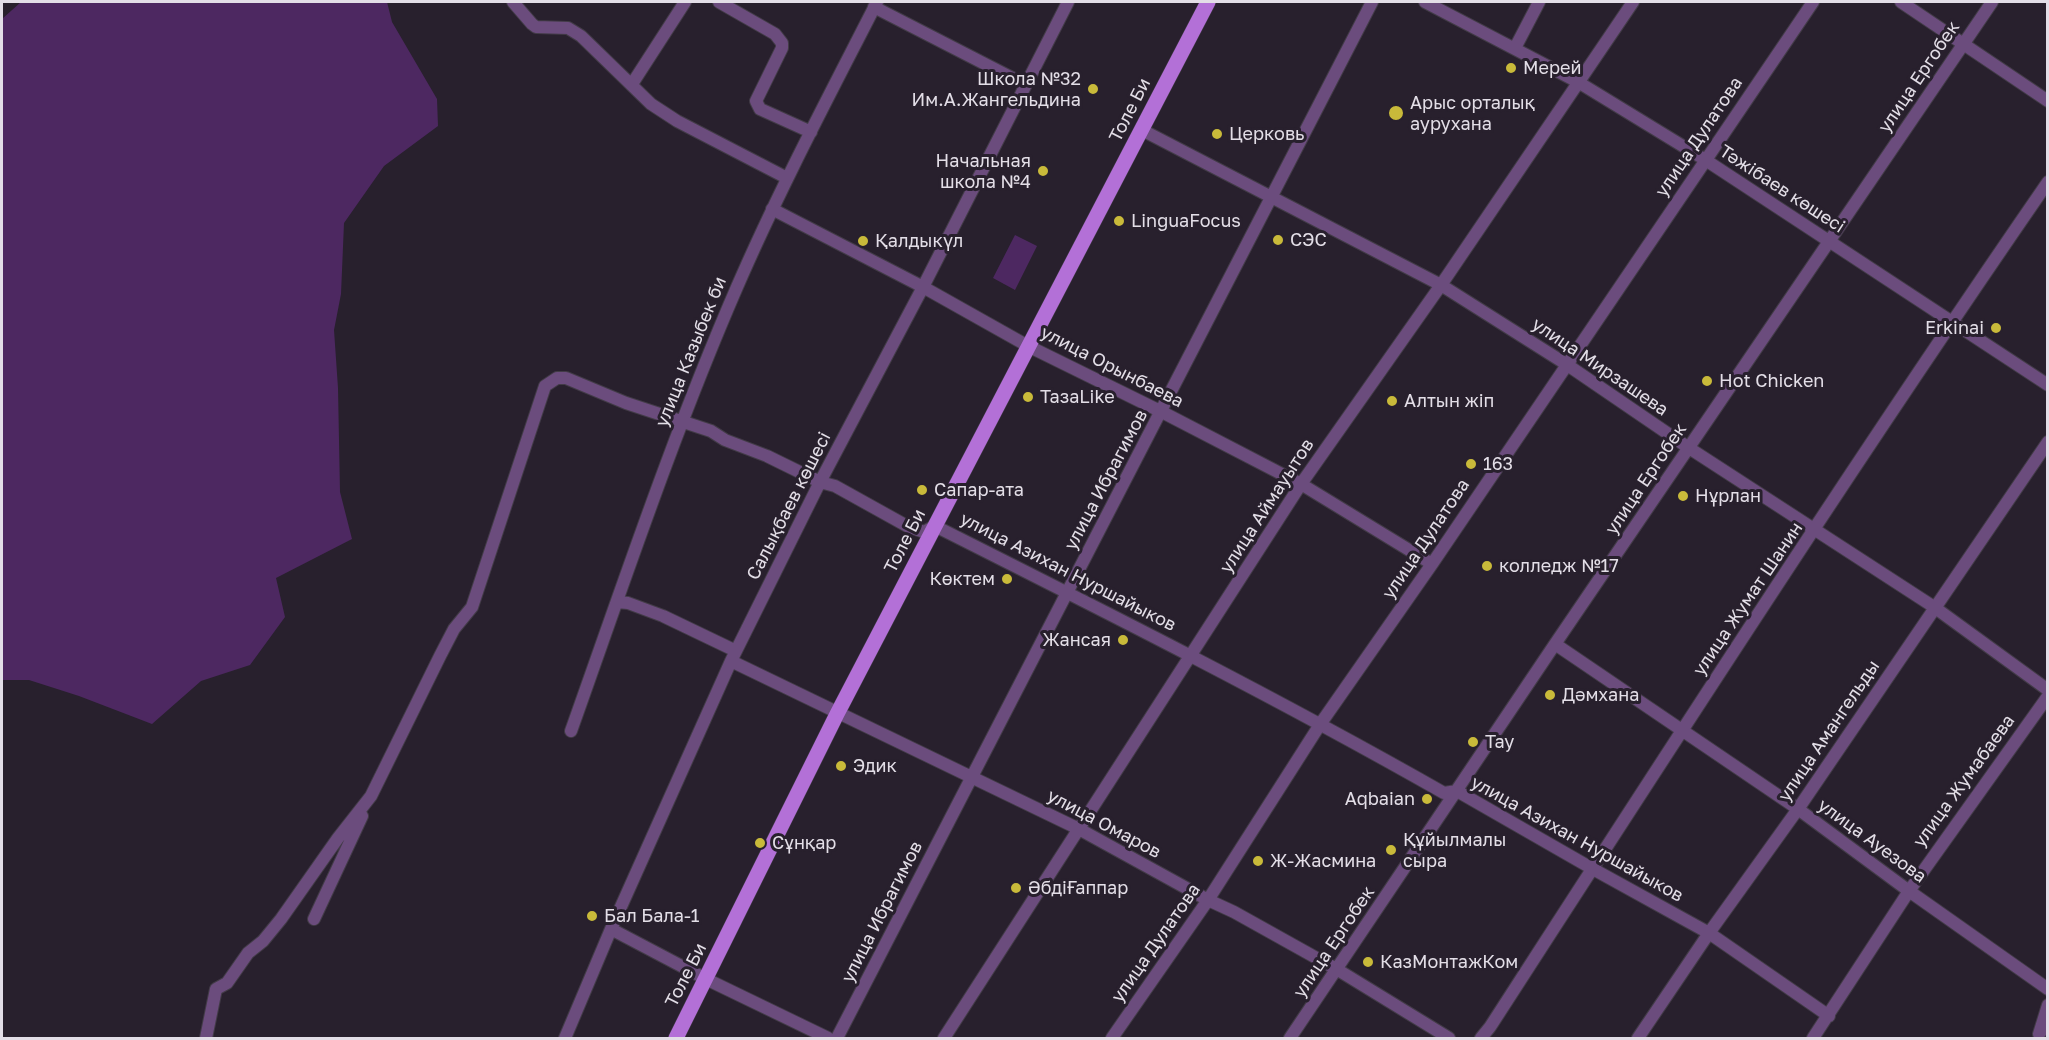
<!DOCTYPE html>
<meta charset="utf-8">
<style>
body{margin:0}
#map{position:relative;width:2049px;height:1040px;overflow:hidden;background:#28202d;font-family:"Golos Text",sans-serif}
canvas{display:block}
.frame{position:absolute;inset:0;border:3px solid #e3dee7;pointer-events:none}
</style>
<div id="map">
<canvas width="2049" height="1040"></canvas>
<div class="frame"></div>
</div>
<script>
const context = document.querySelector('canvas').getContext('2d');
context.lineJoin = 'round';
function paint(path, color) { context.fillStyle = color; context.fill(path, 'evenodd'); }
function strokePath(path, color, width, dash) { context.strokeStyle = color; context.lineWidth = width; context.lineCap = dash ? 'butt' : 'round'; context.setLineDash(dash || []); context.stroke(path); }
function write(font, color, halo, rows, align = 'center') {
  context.font = font + ' "Golos Text",sans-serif'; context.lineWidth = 6; context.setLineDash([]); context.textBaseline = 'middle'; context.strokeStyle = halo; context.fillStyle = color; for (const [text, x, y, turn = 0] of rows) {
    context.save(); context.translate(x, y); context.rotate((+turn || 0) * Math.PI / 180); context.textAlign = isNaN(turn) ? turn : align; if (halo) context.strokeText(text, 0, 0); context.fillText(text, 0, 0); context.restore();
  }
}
paint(new Path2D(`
 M21 2H387L392 22 437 99 438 126 384 166 344 223 341 294 334 330 338 388 340 492 352 539 276 578 285 617 250 665 201 681 152 724 79 696 29 680H2V19Z
 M1015 235 1037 246 1015 290 993 278Z`), '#4d2861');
const minor = new Path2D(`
 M513 2 532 24 536 27 568 28 581 36 651 104 677 121 787 178
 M719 2 775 34 782 43V48L756 101 760 109 811 132
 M1425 2 1578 82 1704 159 2048 385
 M1901 2 2048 101
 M874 7 1024 84
 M1515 48 1539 2
 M632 84 685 2
 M1142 130 1441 285 1566 364 1689 448 1934 607 2048 690
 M772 209 923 287 1028 346 1162 412 1301 484 1432 564
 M617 602 628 603 663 616 736 651
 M1555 644 1798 809 1909 891 2048 989
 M731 661 1079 829 1208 900 1234 912 1338 970 1449 1038
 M571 731C624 582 674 432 737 287 779 190 829 96 877 2
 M314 919 362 816
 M611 929 706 979 828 1038
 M2048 1005 2039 1034 2048 1023
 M206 1038 216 989 227 983 248 953 263 941 281 919 338 838 371 796 440 656 454 629 472 607 545 386 557 378H566L626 403 711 431 725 440 767 456 820 482 835 486 907 526 924 532 935 526C1106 612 1277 698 1444 793L1457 791 1593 869 1709 933 1829 1016
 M565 1038 611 929 731 661 820 482 923 287 1068 2
 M837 1038 1372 2
 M944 1038 1301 484 1441 285 1633 2
 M1112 1038 1208 900 1321 723 1432 564 1813 2
 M1290 1038 1555 644 1992 2
 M1481 1038 1490 1027C1673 744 1856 460 2048 182
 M1638 1038 1709 933 1798 809 2048 442
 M1813 1038 1909 891 2048 696`);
const major = new Path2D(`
 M676 1038 837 714 1208 2`);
strokePath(minor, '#423b47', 14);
strokePath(major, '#423b47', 16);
strokePath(minor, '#6b4c7d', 12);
strokePath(major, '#b370d7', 15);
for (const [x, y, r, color] of [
 [1511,68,6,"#c9ba3a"],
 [1093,89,6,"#c9ba3a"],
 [1396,113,8,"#c9ba3a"],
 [1217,134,6,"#c9ba3a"],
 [1043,171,6,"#c9ba3a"],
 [1119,221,6,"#c9ba3a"],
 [1278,240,6,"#c9ba3a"],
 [863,241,6,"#c9ba3a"],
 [1996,328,6,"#c9ba3a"],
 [1707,381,6,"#c9ba3a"],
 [1028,397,6,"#c9ba3a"],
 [1392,401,6,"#c9ba3a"],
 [1471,464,6,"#c9ba3a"],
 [922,490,6,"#c9ba3a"],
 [1683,496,6,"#c9ba3a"],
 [1487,566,6,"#c9ba3a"],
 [1007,579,6,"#c9ba3a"],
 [1123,640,6,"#c9ba3a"],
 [1550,695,6,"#c9ba3a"],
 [1473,742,6,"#c9ba3a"],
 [841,766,6,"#c9ba3a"],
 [1427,799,6,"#c9ba3a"],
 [760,843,6,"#c9ba3a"],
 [1391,850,6,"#c9ba3a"],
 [1258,861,6,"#c9ba3a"],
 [1016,888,6,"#c9ba3a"],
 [592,916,6,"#c9ba3a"],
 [1368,962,6,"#c9ba3a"]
]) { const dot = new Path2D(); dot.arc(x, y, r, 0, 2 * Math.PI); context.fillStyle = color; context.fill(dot); strokePath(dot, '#28202d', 2); }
write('18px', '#e3dee7', '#28202d', [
 ["Мерей",1523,68],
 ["Школа №32",1081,79,"right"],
 ["Им.А.Жангельдина",1081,100,"right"],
 ["Арыс орталық",1410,103],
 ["аурухана",1410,124],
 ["Церковь",1229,134],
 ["Начальная",1031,161,"right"],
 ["школа №4",1031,182,"right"],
 ["LinguaFocus",1131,221],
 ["СЭС",1290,240],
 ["Қалдыкүл",875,241],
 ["Erkinai",1984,328,"right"],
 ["Hot Chicken",1719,381],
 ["ТазаLike",1040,397],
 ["Алтын жіп",1404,401],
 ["163",1483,464],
 ["Сапар-ата",934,490],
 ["Нұрлан",1695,496],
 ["колледж №17",1499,566],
 ["Көктем",995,579,"right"],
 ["Жансая",1111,640,"right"],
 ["Дәмхана",1562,695],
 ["Тау",1485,742],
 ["Эдик",853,766],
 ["Aqbaian",1415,799,"right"],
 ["Құйылмалы",1403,840],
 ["сыра",1403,861],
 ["Cұнқар",772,843],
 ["Ж-Жасмина",1270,861],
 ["ӘбдіҒаппар",1028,888],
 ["Бал Бала-1",604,916],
 ["КазМонтажКом",1380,962]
], 'left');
write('18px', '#e3dee7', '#28202d', [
 ["улица Ергобек",1919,77,-56],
 ["Толе Би",1130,110,-63],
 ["улица Дулатова",1699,137,-56],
 ["Тәжібаев көшесі",1782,189,33],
 ["улица Казыбек би",691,352,-68],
 ["улица Орынбаева",1112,367,27],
 ["улица Мирзашева",1600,367,34],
 ["улица Ергобек",1646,479,-56],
 ["улица Ибрагимов",1106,480,-62],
 ["Салықбаев көшесі",789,506,-63],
 ["улица Аймауытов",1267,506,-57],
 ["улица Дулатова",1426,539,-56],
 ["Толе Би",905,541,-63],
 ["улица Азихан Нуршайыков",1068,572,27],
 ["улица Жумат Шанин",1748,599,-56],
 ["улица Амангельды",1829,731,-56],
 ["улица Жумабаева",1964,781,-54],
 ["улица Омаров",1104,824,28],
 ["улица Азихан Нуршайыков",1577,839,29],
 ["улица Ауезова",1872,841,36],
 ["улица Ибрагимов",882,912,-63],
 ["улица Ергобек",1334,942,-56],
 ["улица Дулатова",1156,943,-55],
 ["Толе Би",686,975,-63]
]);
</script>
